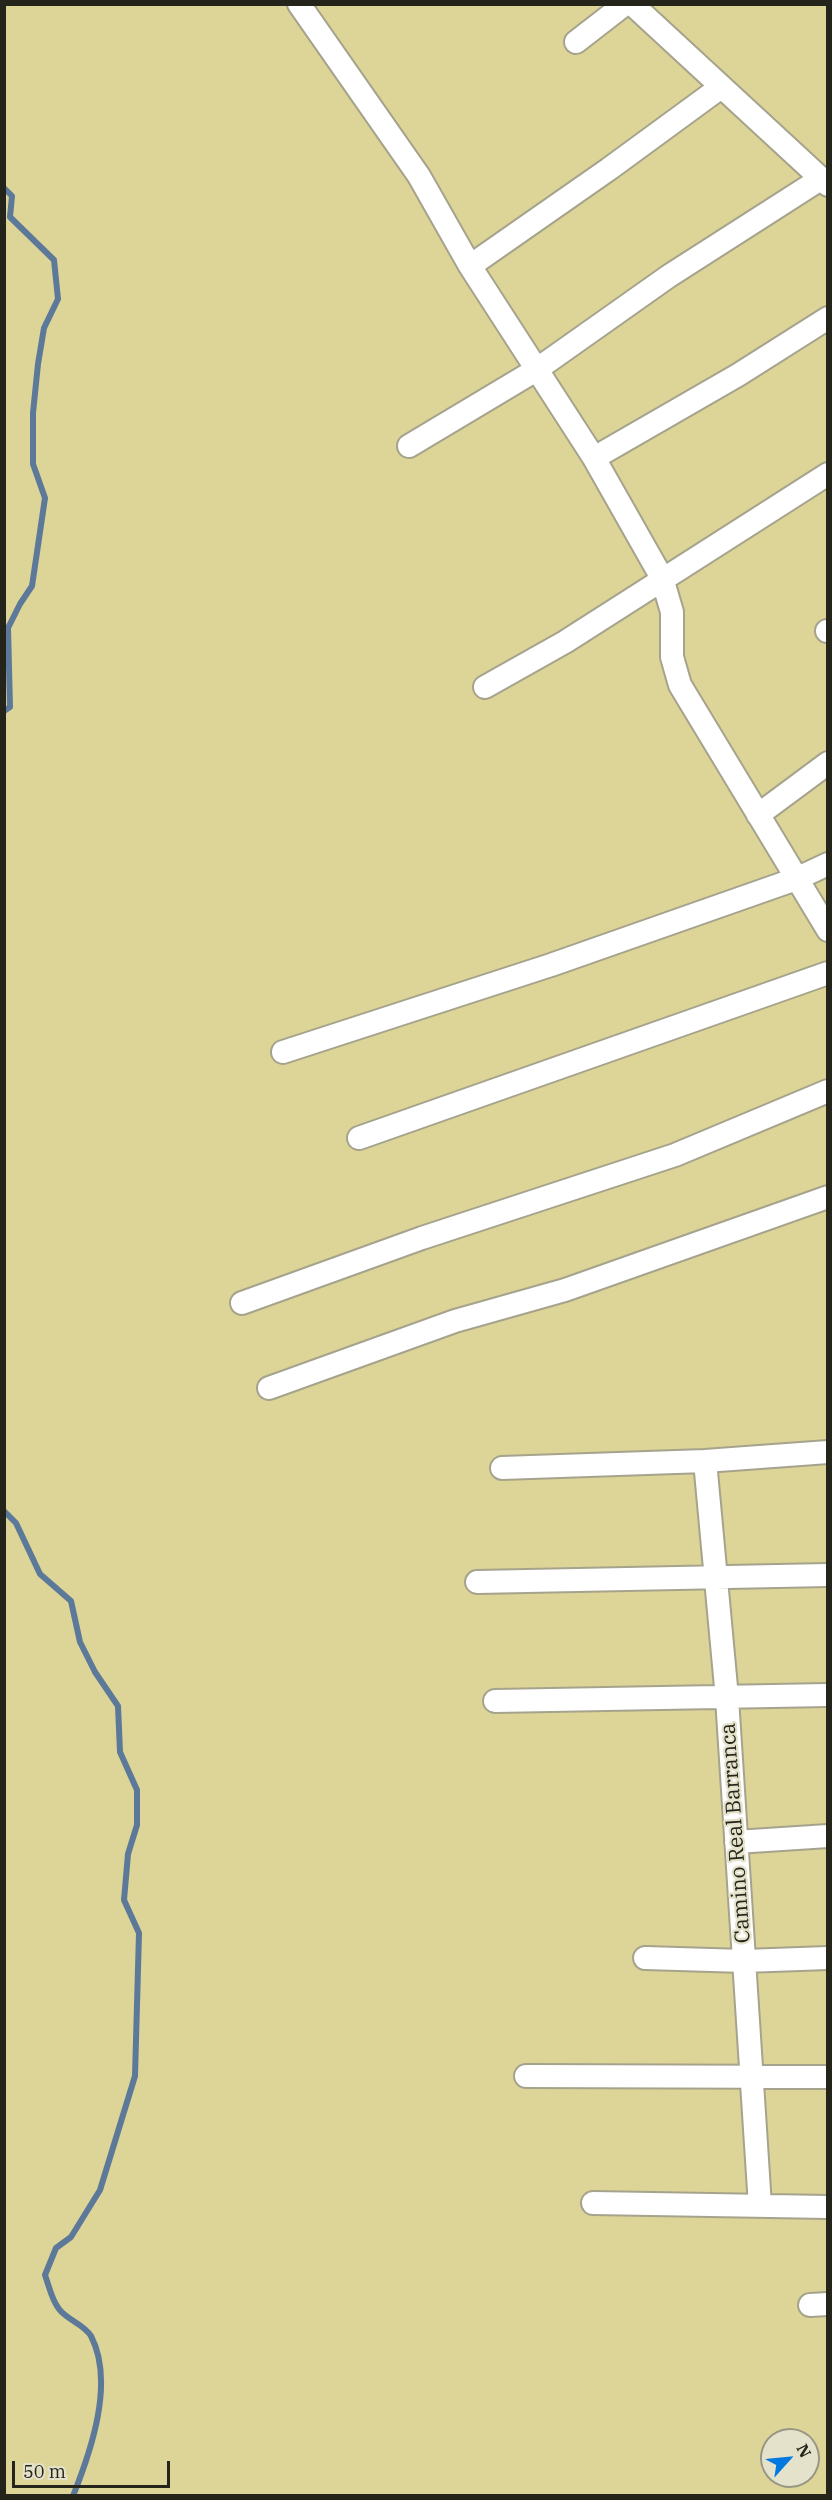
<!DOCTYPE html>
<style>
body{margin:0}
#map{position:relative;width:832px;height:2500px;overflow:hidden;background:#e5e2cb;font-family:"IBM Plex Serif",serif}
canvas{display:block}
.frame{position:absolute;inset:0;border:6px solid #25241b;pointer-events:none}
.north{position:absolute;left:760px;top:2428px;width:60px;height:60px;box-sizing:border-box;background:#e5e2cb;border:2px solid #989685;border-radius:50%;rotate:63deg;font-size:16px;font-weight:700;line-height:24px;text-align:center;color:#25241b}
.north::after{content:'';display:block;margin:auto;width:21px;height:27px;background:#0279e0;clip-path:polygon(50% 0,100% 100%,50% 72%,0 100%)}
.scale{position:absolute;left:12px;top:2461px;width:158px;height:27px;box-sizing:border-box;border:3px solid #25241b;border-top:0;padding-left:8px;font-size:18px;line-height:21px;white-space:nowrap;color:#25241b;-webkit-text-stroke:4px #e5e2cb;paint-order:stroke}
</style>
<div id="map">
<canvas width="832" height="2500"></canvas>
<div class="frame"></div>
<div class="north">N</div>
<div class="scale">50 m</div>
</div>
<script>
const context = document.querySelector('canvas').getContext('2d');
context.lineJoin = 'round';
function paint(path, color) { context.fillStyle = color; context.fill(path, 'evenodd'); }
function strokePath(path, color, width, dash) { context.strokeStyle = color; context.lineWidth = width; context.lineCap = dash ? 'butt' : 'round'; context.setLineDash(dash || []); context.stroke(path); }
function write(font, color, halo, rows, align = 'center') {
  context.font = font + ' "IBM Plex Serif",serif'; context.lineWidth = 4.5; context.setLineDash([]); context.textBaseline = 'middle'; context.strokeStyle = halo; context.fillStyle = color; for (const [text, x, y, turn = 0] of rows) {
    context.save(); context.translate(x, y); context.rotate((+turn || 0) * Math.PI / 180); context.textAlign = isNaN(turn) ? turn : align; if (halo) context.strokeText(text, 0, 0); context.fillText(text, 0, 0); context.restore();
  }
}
paint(new Path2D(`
 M5 5H827V2495L5 2496ZM772 2440H808V2476H772Z`), '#ddd498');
strokePath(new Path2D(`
 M4 188 12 196 10 217 54 260 58 299 44 328 38 364 33 413V464L45 498 32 586 20 604 8 628 10 707 4 711
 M4 1511 16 1523 40 1574 71 1601 80 1642 95 1672 118 1706 120 1752 137 1790V1825L128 1854 124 1900 139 1933 135 2076 100 2190 71 2237 56 2248 45 2275C49 2286 52 2301 59 2309 67 2320 84 2324 91 2336 115 2382 91 2451 73 2496`), '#5c7999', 6);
const minor = new Path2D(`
 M299 4 419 176 470 266 594 458 662 578 672 612V657L680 685 828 930
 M632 4 828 185
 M576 42 625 4
 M470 266 609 169 721 87
 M409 446 536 370 669 276 822 178
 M594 458 738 375 828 318
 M827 631H828
 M485 687 565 642 828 474
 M758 815 828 763
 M283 1052 551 965 796 879 828 864
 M359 1138 828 973
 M242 1303 422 1238 675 1155 828 1091
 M269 1388 455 1321 565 1290 828 1197
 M705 1461 727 1698 760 2206
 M502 1468 705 1461 828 1452
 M477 1582 828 1575
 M495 1701 828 1695
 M736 1842 828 1836
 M645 1958 744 1961 828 1958
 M526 2076 828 2077
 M593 2203 828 2207
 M810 2305 828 2304`);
strokePath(minor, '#a6a38d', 26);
strokePath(minor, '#fff', 22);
write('21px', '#25241b', '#e5e2cb', [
 ["Camino Real Barranca",736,1833,-94]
]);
</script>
